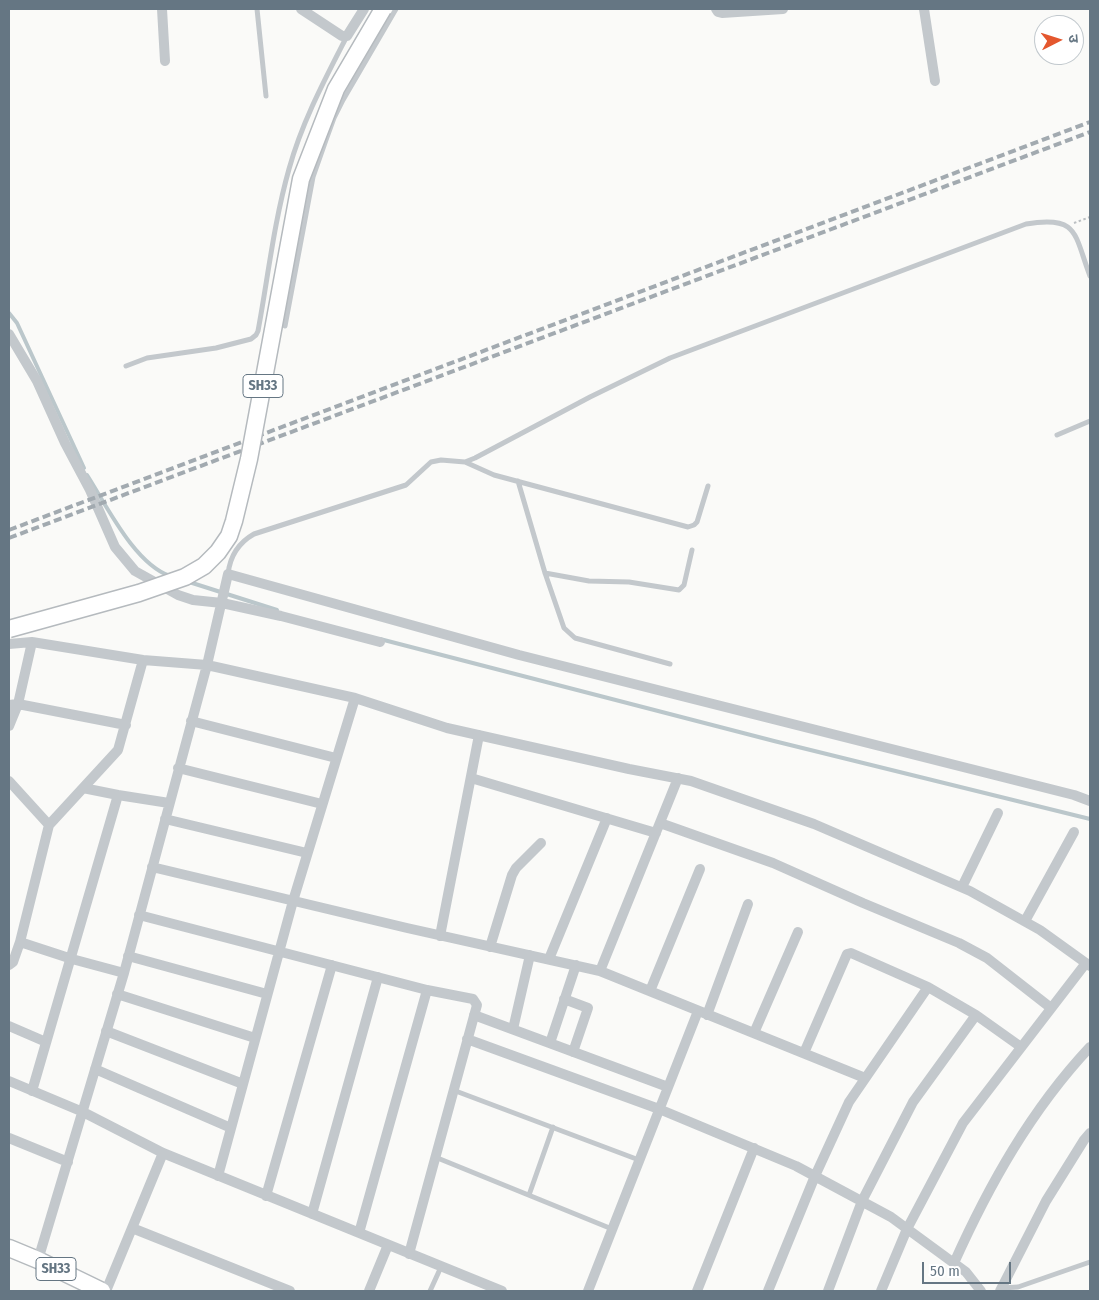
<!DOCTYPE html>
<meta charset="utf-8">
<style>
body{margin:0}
#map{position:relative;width:1099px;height:1300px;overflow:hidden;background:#fafaf8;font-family:"Fira Sans Condensed","Noto Sans Devanagari",sans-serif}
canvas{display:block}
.frame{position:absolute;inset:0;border:10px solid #657683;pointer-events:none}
.north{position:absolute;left:1034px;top:15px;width:50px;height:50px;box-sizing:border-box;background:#fff;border:1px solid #c1c8cd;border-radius:50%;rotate:85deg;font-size:14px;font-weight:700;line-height:20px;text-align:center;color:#657683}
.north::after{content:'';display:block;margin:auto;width:18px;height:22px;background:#e4572e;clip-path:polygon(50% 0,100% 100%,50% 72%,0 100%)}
.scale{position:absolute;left:922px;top:1262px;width:89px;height:22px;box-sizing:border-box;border:2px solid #657683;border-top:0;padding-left:6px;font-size:15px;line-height:18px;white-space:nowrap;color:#657683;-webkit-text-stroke:4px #fff;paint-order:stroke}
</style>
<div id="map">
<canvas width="1099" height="1300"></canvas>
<div class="frame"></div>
<div class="north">उ</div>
<div class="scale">50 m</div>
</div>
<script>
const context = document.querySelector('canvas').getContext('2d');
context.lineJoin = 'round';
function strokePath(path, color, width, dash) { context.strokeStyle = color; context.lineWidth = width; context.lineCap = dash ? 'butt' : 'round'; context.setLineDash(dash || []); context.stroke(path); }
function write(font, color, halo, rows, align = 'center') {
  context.font = font + ' "Fira Sans Condensed",sans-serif'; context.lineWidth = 5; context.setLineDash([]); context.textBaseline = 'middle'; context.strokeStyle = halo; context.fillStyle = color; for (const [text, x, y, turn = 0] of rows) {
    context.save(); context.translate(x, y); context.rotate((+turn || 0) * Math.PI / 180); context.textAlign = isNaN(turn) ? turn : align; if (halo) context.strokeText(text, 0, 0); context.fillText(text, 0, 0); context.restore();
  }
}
strokePath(new Path2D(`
 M9 313 17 323 84 468
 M87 475C107 506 134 563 170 576
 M186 581 277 610
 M380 639 774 741 1090 819`), '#bbc7cb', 4);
const primary = new Path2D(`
 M9 1248 38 1260 102 1291`);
strokePath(primary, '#b5babe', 19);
strokePath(new Path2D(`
 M1074 223 1090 217`), '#bbbfc2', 2, [2.5, 2.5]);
strokePath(new Path2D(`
 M257 9 266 96
 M285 326 313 177 326 140 334 118 343 100 396 9
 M126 366 147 358 216 348 251 339 256 335 258 331C268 277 274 222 289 169 302 122 325 79 347 36
 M1057 435 1090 421
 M465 462 494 475 688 527 694 525 697 522 708 486
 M518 481 545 573 564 628 575 638 670 664
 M545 573 589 581 629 582 679 590 684 585 692 550
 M228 574C230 556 238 543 254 534L406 485 431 462 441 460 465 462 475 458 590 397 670 358 1026 224C1079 215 1074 234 1090 276
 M453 1090 639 1160
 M435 1157 612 1229
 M529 1195 553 1127
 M1002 1288 1018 1287 1090 1262
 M430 1291 441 1267`), '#c3c8cc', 5);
strokePath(new Path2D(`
 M162 9 165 61
 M301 9 342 36H347L364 9
 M716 9 718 12 722 13 783 9
 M924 9 935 81
 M9 334 37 381 65 443 90 490 115 547 135 571 178 595 193 600 222 603 281 616 380 642
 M9 644 32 642 143 660 207 665 355 698 447 728 629 769 691 781 814 824 970 891 1040 930 1090 966
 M9 705 18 704 126 725
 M191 721 336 758
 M9 726 18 704 32 642
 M178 768 322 804
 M471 778 656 833
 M9 781 49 825
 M118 795 169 803
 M165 819 307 853
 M660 823 773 863 863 903 959 943 987 958 1051 1008
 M152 867 407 928 600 971 865 1078
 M962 887 998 813
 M139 915 427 990 473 999 477 1005 409 1254
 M1025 921 1074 832
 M440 936 479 735
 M20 942 72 959 124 973
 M490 947 512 875 516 868 541 843
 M128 956 267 994
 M549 959 607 818
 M9 965 13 962 20 942 49 825 118 750 143 660
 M600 971 678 778
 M650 991 700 869
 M117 994 255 1038
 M564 999 588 1008 573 1052
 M474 1015 668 1087
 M707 1015 748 904
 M9 1026 46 1042
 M513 1029 530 955
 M106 1031 243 1084
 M754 1033 798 932
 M467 1039 659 1109 796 1166 891 1217 966 1272 981 1291
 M550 1043 576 965
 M804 1053 847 954 851 953 928 987 976 1015 1021 1047
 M95 1069 231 1128
 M9 1081 83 1112 163 1153 502 1291
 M32 1091 118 795 83 788
 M9 1138 68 1162
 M218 1176 293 901 355 698
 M266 1196 332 965
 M312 1214 378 977
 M132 1228 290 1291
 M359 1233 427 990
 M38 1260 124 973 207 665 228 574 519 655 1074 795 1090 801
 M954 1263C989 1185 1031 1110 1090 1047
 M106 1291 163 1153
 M369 1291 388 1245
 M588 1291 698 1011
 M697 1291 754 1148
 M768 1291 815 1176 849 1102 928 987
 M828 1291 862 1201 913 1102 976 1015
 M881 1291 907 1229 963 1123 1086 963
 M1000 1291 1046 1201 1084 1140 1090 1133`), '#c3c8cc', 10);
strokePath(primary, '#fff', 16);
strokePath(new Path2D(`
 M9 530 1090 122
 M9 538 1090 132`), '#a2aab0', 4, [8, 4]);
const primaryBridge = new Path2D(`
 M9 629 139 593 185 577 204 566 218 552 229 536 234 521 249 459 301 179 336 89 383 9`);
strokePath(primaryBridge, '#b5babe', 19, []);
strokePath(primaryBridge, '#fff', 16);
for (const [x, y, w] of [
 [263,386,40],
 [56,1269,40]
]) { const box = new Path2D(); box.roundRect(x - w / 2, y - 11.5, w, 23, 4); context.fillStyle = '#fff'; context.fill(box); strokePath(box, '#657683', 1); }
write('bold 14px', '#657683', null, [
 ["SH33",263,386],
 ["SH33",56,1269]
]);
</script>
